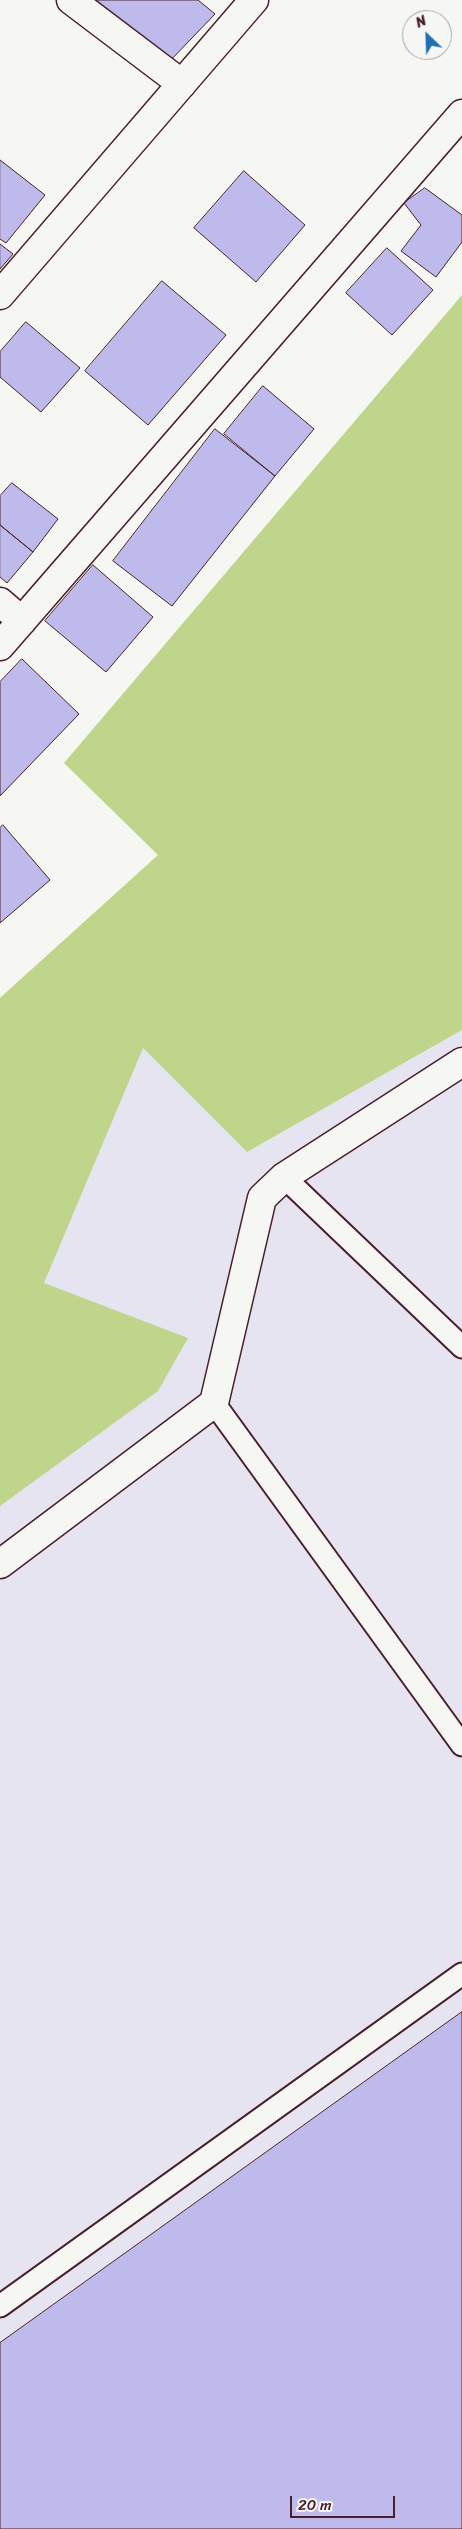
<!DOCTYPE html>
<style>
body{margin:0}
#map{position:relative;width:462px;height:2529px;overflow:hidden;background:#f6f6f2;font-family:Sriracha,sans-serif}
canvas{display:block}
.north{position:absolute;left:402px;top:10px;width:50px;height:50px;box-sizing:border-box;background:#f6f6f2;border:1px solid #b1a0a2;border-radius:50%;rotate:336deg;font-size:14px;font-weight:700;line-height:20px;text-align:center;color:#4a1f2b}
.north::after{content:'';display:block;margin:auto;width:18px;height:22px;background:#1f6fb2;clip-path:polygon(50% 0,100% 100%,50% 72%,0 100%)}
.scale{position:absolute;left:290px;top:2496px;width:105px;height:22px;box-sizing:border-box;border:2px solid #4a1f2b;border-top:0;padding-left:6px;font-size:15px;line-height:18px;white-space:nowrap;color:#4a1f2b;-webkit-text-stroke:4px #f6f6f2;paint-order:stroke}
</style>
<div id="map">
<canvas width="462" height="2529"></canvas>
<div class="north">N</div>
<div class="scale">20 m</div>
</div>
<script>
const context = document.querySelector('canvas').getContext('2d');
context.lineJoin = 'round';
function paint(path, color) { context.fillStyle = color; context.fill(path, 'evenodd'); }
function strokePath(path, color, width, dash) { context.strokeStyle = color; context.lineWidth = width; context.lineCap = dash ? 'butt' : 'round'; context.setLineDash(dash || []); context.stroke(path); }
paint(new Path2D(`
 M55 948 247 1152 462 1030V2529H0V998Z`), '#e6e4f0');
paint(new Path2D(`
 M462 295V1030L247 1152 143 1048 44 1283 188 1338 158 1391 0 1506V998L158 855 64 763Z`), '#bed58b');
const building = new Path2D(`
 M94 0H198L215 14 168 63Z
 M0 160 45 195 6 243 0 239Z
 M244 171 305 225 256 282 194 228Z
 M425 188 462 215V242L436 277 401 251 421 225 404 203Z
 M0 244 13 254 0 269Z
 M387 248 433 290 392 335 346 293Z
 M162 281 226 335 148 425 85 371Z
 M26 322 80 368 41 412 0 377V352Z
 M263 386 314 429 275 476 224 434Z
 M215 429 275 476 172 606 113 561Z
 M12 483 58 519 33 552 0 525V496Z
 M0 525 33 552 7 583 0 577Z
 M93 565 153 617 106 672 45 621Z
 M22 659 79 714 0 796V682Z
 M3 825 50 880 0 923V828Z
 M462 2012V2529H0V2343Z`);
paint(building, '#bfbaec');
strokePath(building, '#4a1f2b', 1);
const lane = new Path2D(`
 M284 1177 462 1347
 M214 1403 462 1745
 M0 2306 462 1974`);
const street = new Path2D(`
 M71 0 182 84
 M0 295 254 0
 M0 602 22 621
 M0 646 462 114
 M0 1564 214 1403 262 1198 284 1177 462 1062`);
strokePath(lane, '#4a1f2b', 25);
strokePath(street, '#4a1f2b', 31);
strokePath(lane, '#f6f6f2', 21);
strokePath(street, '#f6f6f2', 28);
</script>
